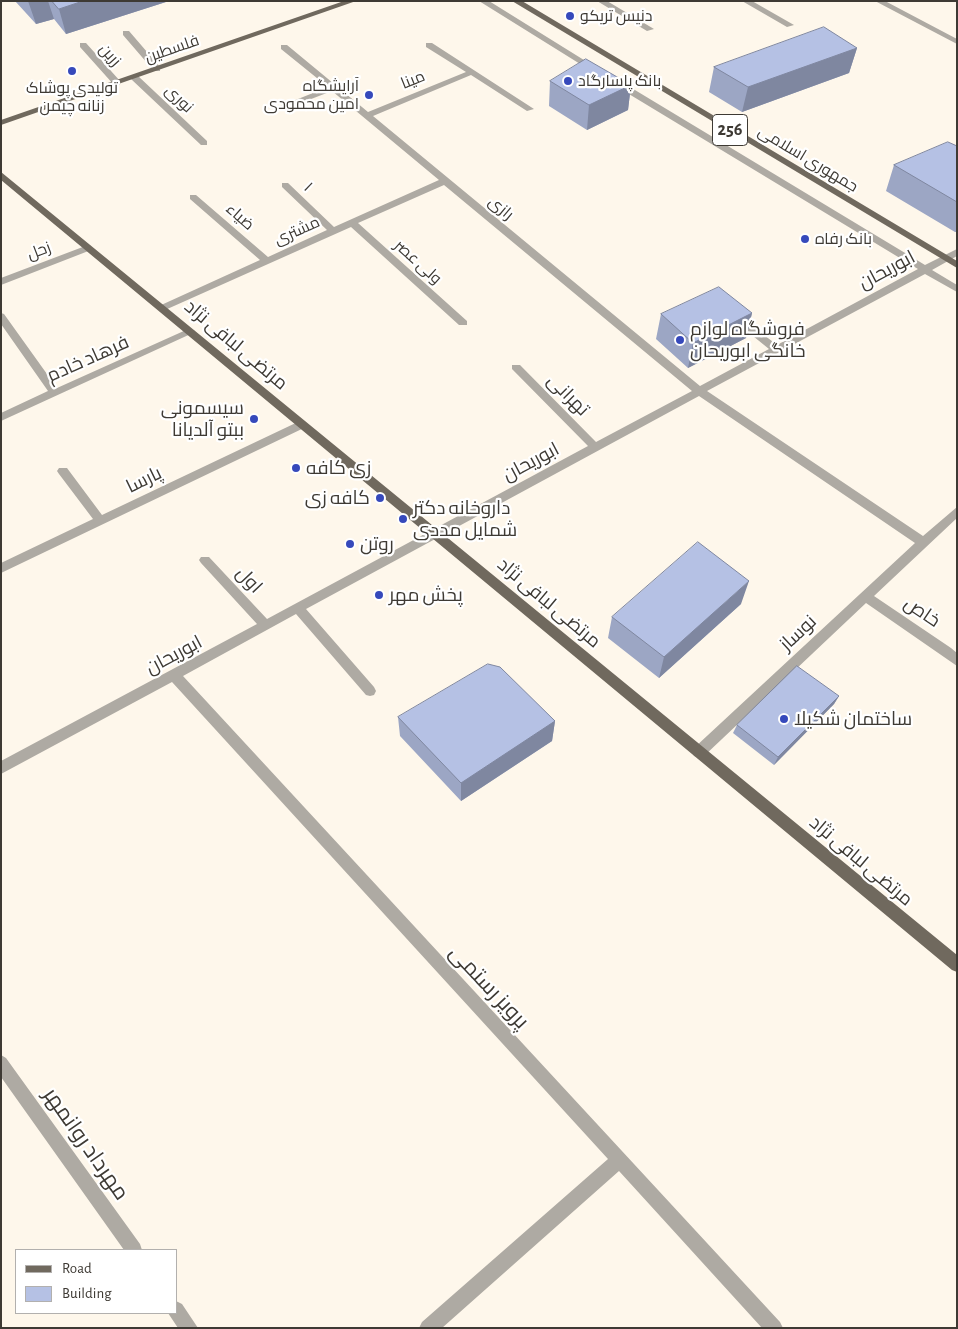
<!DOCTYPE html>
<meta charset="utf-8">
<style>
body{margin:0}
#map{position:relative;width:958px;height:1329px;overflow:hidden;background:#fef7eb;font-family:"Alegreya Sans",sans-serif}
canvas{display:block}
.frame{position:absolute;inset:0;border:2px solid #3e3a34;pointer-events:none}
.legend{position:absolute;left:15px;top:1249px;width:162px;height:65px;box-sizing:border-box;background:#fff;border:1px solid #b2b0ae;margin:0;padding:6px 9px;list-style:none;font-size:15px;color:#3e3a34}
.legend li{display:flex;align-items:center;gap:10px;height:25px}
.legend b{width:25px;border:1px solid #b2b0ae}
</style>
<div id="map">
<canvas width="958" height="1329"></canvas>
<div class="frame"></div>
<ul class="legend">
<li><b style="height:6px;background:#70695e"></b>Road</li>
<li><b style="height:14px;background:#b5c1e4"></b>Building</li>
</ul>
</div>
<script>
const context = document.querySelector('canvas').getContext('2d');
context.lineJoin = 'round';
function paint(path, color) { context.fillStyle = color; context.fill(path, 'evenodd'); }
function strokePath(path, color, width, dash) { context.strokeStyle = color; context.lineWidth = width; context.lineCap = dash ? 'butt' : 'round'; context.setLineDash(dash || []); context.stroke(path); }
function write(font, color, halo, rows, align = 'center') {
  context.font = font + ' "Alegreya Sans",Cairo,sans-serif'; context.lineWidth = 4.5; context.setLineDash([]); context.textBaseline = 'middle'; context.strokeStyle = halo; context.fillStyle = color; for (const [text, x, y, turn = 0] of rows) {
    context.save(); context.translate(x, y); context.rotate((+turn || 0) * Math.PI / 180); context.textAlign = isNaN(turn) ? turn : align; if (halo) context.strokeText(text, 0, 0); context.fillText(text, 0, 0); context.restore();
  }
}
paint(new Path2D(`
 M479 1H489L600 70 593 72Z
 M597 1H607L654 29 647 31Z
 M742 1H752L794 25 787 27Z
 M875 1H885L957 39V44Z
 M123 31H129L160 67V71H154L123 35Z
 M80 43H86L120 81V85H114L80 47Z
 M426 43H432L534 109 527 111 471 75 373 116 700 386 769 349 732 319V315H738L777 345 918 269 614 85V81H620L925 265 957 249V256L932 270 957 285V292L925 274 707 391 923 536 957 507V518L874 596 951 648 957 653V666L866 603 704 756 699 758 694 756 692 752 694 748 915 543 699 396 306 609 374 687 376 691 374 695 370 696 366 695 296 614 183 676 780 1322 783 1328H762L619 1171 442 1328H419L422 1322 608 1159 172 682 1 774V761L257 624 201 563 199 560 201 557H209L267 619 588 446 512 369V365H520L596 442 692 391 444 185 358 223 467 321V325H459L351 227 165 310H159V306L260 260 190 199V195H196L268 257 327 230 282 187V183H288L334 227 439 180 332 91 285 109 278 107 328 87 281 49V45H287L368 112 466 72 426 47Z
 M131 75H137L207 141V145H201L131 79Z
 M88 245 91 246V250L1 285V278Z
 M1 313 4 314 57 388 186 330H194L195 332 1 421V413L48 391 1 324Z
 M302 420 307 424 306 427 1 573V563L93 519 59 474 57 471 59 468H67L102 515Z
 M1 1055 6 1058 140 1244 142 1250H124L1 1077Z
 M176 1301 182 1304 198 1328H178L168 1313H176Z`), '#aeaaa3');
paint(new Path2D(`
 M344 1H356L1 125V120Z
 M512 1H522L957 261V268Z
 M1 172 957 955V972L952 970 1 180Z`), '#70695e');
paint(new Path2D(`
 M15 1H169L66 34 54 19 36 24Z
 M857 48 849 73 742 112 709 92 714 67Z
 M550 81 631 85 628 110 587 130 549 106Z
 M957 146V232H955L886 191 894 165Z
 M752 313 746 338 688 368 656 339 661 314Z
 M741 604 659 678 608 638 612 617Z
 M839 696 834 704 774 765 733 733 737 725Z
 M398 717 555 721 552 741 461 801 400 736Z`), '#9ca6c4');
paint(new Path2D(`
 M28 1H48L54 19 36 24Z
 M83 1H169L66 34 59 9Z
 M857 48 849 73 742 112 748 87Z
 M631 85 628 110 587 130 589 105Z
 M752 313 746 338 688 368 693 343Z
 M749 581 741 604 659 678 664 657Z
 M839 696 834 704 774 765 778 757Z
 M555 721 552 741 461 801V783Z`), '#7f87a0');
const building = new Path2D(`
 M52 1H83L59 9Z
 M824 27 857 48 748 87 714 67Z
 M586 59 631 85 589 105 550 81Z
 M948 142 957 146V202L894 165Z
 M719 287 752 313 693 343 661 314Z
 M698 542 749 581 664 657 612 617Z
 M488 664 500 667 555 721 461 783 398 717Z
 M797 666 839 696 778 757 737 725Z`);
paint(building, '#b5c1e4');
strokePath(building, '#7f87a0', 1);
for (const [x, y, r, color] of [
 [570,16,5,"#3649bb"],
 [72,71,5,"#3649bb"],
 [568,81,5,"#3649bb"],
 [369,95,5,"#3649bb"],
 [805,239,5,"#3649bb"],
 [680,340,5,"#3649bb"],
 [254,419,5,"#3649bb"],
 [296,468,5,"#3649bb"],
 [380,498,5,"#3649bb"],
 [403,519,5,"#3649bb"],
 [350,544,5,"#3649bb"],
 [379,595,5,"#3649bb"],
 [784,719,5,"#3649bb"]
]) { const dot = new Path2D(); dot.arc(x, y, r, 0, 2 * Math.PI); context.fillStyle = color; context.fill(dot); strokePath(dot, '#fff', 2); }
write('16px', '#3e3a34', '#fff', [
 ["دنیس تریکو",580,16],
 ["بانک پاسارگاد",578,81],
 ["آرایشگاه",359,86,"right"],
 ["امین محمودی",359,104,"right"],
 ["تولیدی پوشاک",72,88,"center"],
 ["زنانه چیمن",72,106,"center"],
 ["بانک رفاه",815,239]
], 'left');
write('16px', '#3e3a34', '#fff', [
 ["فلسطین",172,49,-19],
 ["زرین",110,55,48],
 ["مینا",413,80,-22],
 ["نوری",179,99,44],
 ["جمهوری اسلامی",808,159,31],
 ["۱",308,187,44],
 ["رازی",501,208,40],
 ["ضیاء",240,217,41],
 ["مشتری",297,231,-24],
 ["زحل",39,251,-21],
 ["ولی عصر",418,262,42]
]);
for (const [x, y, w] of [
 [730,130,35]
]) { const box = new Path2D(); box.roundRect(x - w / 2, y - 15.5, w, 31, 4); context.fillStyle = '#fff'; context.fill(box); strokePath(box, '#3e3a34', 1); }
write('bold 18px', '#3e3a34', null, [
 ["256",730,130]
]);
write('19px', '#3e3a34', '#fff', [
 ["ابوریحان",887,270,-28],
 ["مرتضی لبافی نژاد",236,345,40],
 ["فرهاد خادم",88,359,-24],
 ["تهرانی",568,395,45],
 ["ابوریحان",531,462,-28],
 ["پارسا",144,480,-26],
 ["اول",249,580,47],
 ["مرتضی لبافی نژاد",549,603,40],
 ["خاص",922,612,34],
 ["نوساز",798,633,-43],
 ["ابوریحان",174,655,-28],
 ["مرتضی لبافی نژاد",861,861,40]
]);
write('19px', '#3e3a34', '#fff', [
 ["فروشگاه لوازم",690,329],
 ["خانگی ابوریحان",690,351],
 ["سیسمونی",244,408,"right"],
 ["ببتو آلدیانا",244,430,"right"],
 ["زی کافه",306,468],
 ["کافه زی",370,498,"right"],
 ["داروخانه دکتر",413,508],
 ["شمایل مددی",413,530],
 ["روتن",360,544],
 ["پخش مهر",389,595],
 ["ساختمان شکیلا",794,719]
], 'left');
write('22px', '#3e3a34', '#fff', [
 ["پرویز رستمی",489,987,47],
 ["مهرداد روانمهر",86,1144,55]
]);
</script>
